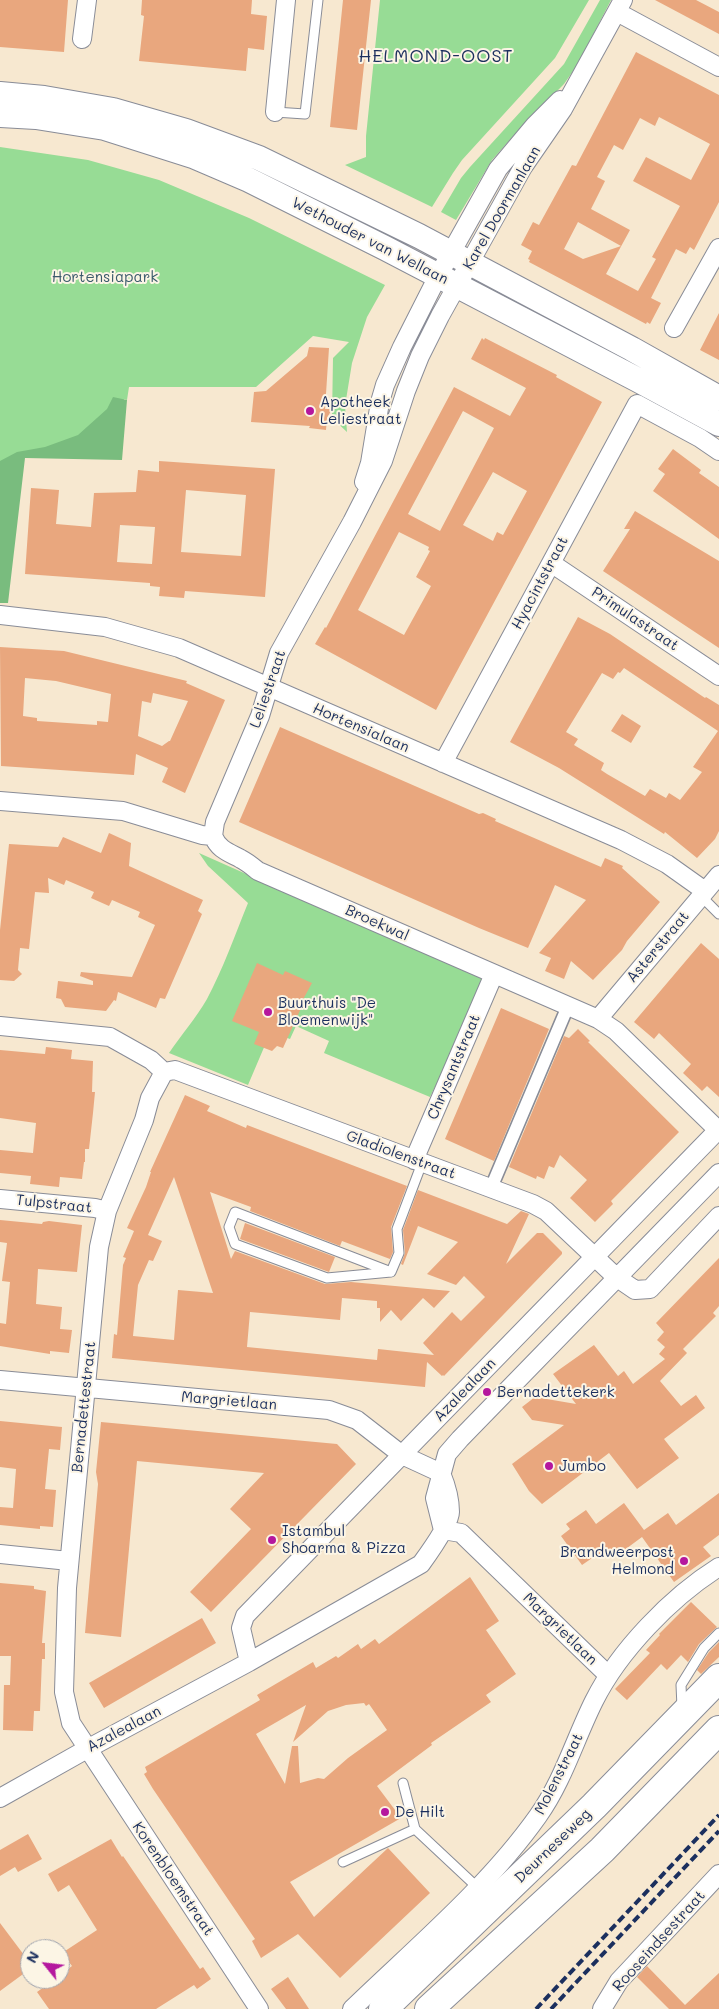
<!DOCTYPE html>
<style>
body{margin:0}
#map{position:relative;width:719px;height:2009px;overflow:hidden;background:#f7e8d0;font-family:Mali,sans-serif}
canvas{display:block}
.north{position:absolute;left:20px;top:1939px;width:50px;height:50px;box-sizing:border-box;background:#fcf5e5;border:1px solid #a2a6af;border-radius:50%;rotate:299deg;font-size:14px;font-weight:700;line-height:20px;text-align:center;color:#1b2f5e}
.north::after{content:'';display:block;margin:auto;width:18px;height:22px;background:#b5179e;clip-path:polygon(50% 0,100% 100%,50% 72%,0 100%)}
</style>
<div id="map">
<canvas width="719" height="2009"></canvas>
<div class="north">N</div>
</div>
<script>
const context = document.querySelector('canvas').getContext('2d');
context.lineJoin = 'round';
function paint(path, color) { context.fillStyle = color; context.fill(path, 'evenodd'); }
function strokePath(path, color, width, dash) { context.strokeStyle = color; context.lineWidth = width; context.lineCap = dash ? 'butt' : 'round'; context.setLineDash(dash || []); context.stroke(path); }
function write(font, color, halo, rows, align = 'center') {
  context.font = font + ' Mali,sans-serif'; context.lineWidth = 4; context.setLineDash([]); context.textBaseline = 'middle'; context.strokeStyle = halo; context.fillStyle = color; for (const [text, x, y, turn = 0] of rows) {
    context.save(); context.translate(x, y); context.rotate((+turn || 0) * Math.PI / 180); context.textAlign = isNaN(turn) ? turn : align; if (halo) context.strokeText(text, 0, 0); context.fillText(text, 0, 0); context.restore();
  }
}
paint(new Path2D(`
 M380 0H589L555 58 462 160 453 173 432 207 345 165 366 157V136Z
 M600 0H611L578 64 564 84 516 133 492 160 456 220 441 212 461 178 470 167 564 64Z
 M0 147 88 160 159 180 249 218 385 285 367 317 352 363 345 406 347 432 332 418 333 358 349 342 313 336 256 387H129L127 400 124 399 117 457 16 455 0 598Z
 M199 853 487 981 430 1097 324 1053 329 1041 296 1026 290 1039 279 1035 268 1038 248 1085 169 1053C182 1034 196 1018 207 999 223 969 235 935 248 903L208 866Z`), '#97dc95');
paint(new Path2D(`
 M113 397 127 400 122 460 25 458 8 603H0V461L17 452 45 447 78 435 107 409Z`), '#79bc7e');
paint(new Path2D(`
 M0 0H68L64 52 0 47Z
 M142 0H252L251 14 267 16 264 50 248 48 246 71 139 61 144 16 141 15Z
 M343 0H371L357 130 330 127Z
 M655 0H696L719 12V34Z
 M636 52 719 95V202L694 250 690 247 686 254 676 249 651 298 661 303 650 324 647 322 646 324 529 262 530 260 528 259 532 251 521 245 533 222 539 225 572 165 576 166ZM659 117 710 144 691 180 646 157 633 181 680 206 652 257 656 259 638 291 606 274 630 230 591 209 605 181 597 177 614 145 623 150 640 118 655 126ZM578 222 621 246 583 259 564 249Z
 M719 313V360L700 350Z
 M482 338 484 340 485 338 557 375 556 377 602 402 436 710 315 644 325 627 326 628 454 387 510 416 526 388 471 359ZM463 411 494 428 440 531 408 514ZM493 472 527 491 503 535 497 532 493 541 463 525ZM399 532 429 547 428 550 430 551 416 577 431 586 404 635 358 610Z
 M309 347 329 348 325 409H332L327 418 326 430 309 428 310 426 251 422 254 392 266 391 307 356Z
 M673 449 701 470 699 473 719 487V539L653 491 665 474 658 469Z
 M159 461 275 469 265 597 185 591 184 598 159 596 160 587 150 586V583L25 574 31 488 59 490 56 524 91 527 94 493 136 492 138 470 159 472ZM186 490 246 495 241 556 181 552ZM120 525 155 527 152 564 117 562Z
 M635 511 719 561V648L603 571 630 529H624Z
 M578 617 610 634 705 698 706 697 719 705V831L715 839 697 858 665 832 664 834 559 768 510 742ZM624 668 718 731 693 767 702 772 680 800 669 793 666 798 650 789 645 796 607 774 601 770 604 763 574 745 578 739 566 732 602 673 613 679 618 672 620 673Z
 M0 647 64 651 187 681 186 683 225 700 185 793 162 782 168 768 136 754 134 775 1 766ZM25 678 56 681 111 694 108 722 97 721V725L37 721V718L23 716ZM153 693 188 701 170 741H169L162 746 138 736 142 701 151 703Z
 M622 714 641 726 631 743 611 731Z
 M280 727 479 814 483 813 496 819 495 821 601 867 605 858 623 866 622 868 660 902 627 941 622 950 593 980 571 961 564 979 545 971 551 958 539 953 586 900 555 885 528 948 479 928 239 822Z
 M109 833 131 843 129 866 203 900 198 911 202 914 165 999 160 998 156 1008 118 992 116 1001 114 1000 106 1011 65 1007 61 999 56 998 58 981 93 985V981L80 976 81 972 132 977 155 925 138 917 140 912 112 900 109 906 91 898 94 892 66 880 64 885 48 878 49 893 35 892 29 949 20 948 18 970 22 974 14 981 0 980V930L9 844 58 847 63 837 101 853Z
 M701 943 719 959V1097L707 1086 702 1091 683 1073 691 1064 659 1033 654 1039 634 1022Z
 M257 963 283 975 285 971 312 983 300 1005 302 1006 283 1048 277 1046 272 1051 254 1044 259 1032 232 1021Z
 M501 1008 549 1029 494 1161 445 1139Z
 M578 1029 590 1041 588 1042 679 1132 611 1201 613 1204 595 1222 570 1198 587 1180 560 1155 554 1168 549 1166 544 1179 537 1176 536 1179 509 1167 564 1036 569 1038Z
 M46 1047 72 1050 71 1059 93 1061 92 1092H95L93 1113 89 1149H85V1162H84L82 1179 60 1177 59 1187 30 1184 31 1176 0 1173V1150L33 1153 36 1123 0 1118V1050L45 1054Z
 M185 1095 210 1106 207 1111 246 1128 247 1125 407 1186 391 1227 393 1252 390 1259 342 1241 340 1246 250 1211 251 1207 210 1192 231 1259 235 1251 325 1284 351 1282 450 1291 434 1308 423 1298 401 1321 391 1310 380 1322V1308H377V1301L342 1298 340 1320 250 1312 247 1347 377 1360 378 1349 434 1355 423 1343 452 1312 461 1321 485 1297 464 1276 456 1285 427 1274 458 1242 418 1226 403 1265 401 1264 405 1253 403 1230 418 1190 507 1224 521 1211 529 1214 506 1264 537 1233H543L562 1252V1254L444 1376 443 1375 442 1376 427 1362 425 1387 112 1358 114 1334 117 1335 123 1265 126 1258 123 1257 134 1231 127 1228 146 1187 151 1172H150ZM174 1177 213 1293 178 1290 174 1340 133 1336 138 1285 149 1260 153 1261 162 1241 148 1235Z
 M0 1220 42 1224 43 1222 49 1221 82 1225 77 1272 38 1269 36 1304 62 1307 60 1329 72 1330 69 1353 50 1351V1354L0 1346V1323L6 1324 10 1282 2 1281 7 1243 0 1242Z
 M245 1223 335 1257 329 1272 240 1239Z
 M719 1258V1306L713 1313 716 1316 683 1349 687 1353 660 1381 681 1406 696 1395 705 1408 664 1439 679 1458 637 1489 609 1453 542 1504 529 1491 512 1464 564 1425 532 1420 522 1407 535 1397 576 1404 553 1374 594 1345 618 1376 624 1371 633 1384 665 1359 659 1354 665 1347 657 1340 664 1332 656 1323Z
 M0 1421 62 1427 60 1450 49 1449 45 1489 56 1490 53 1527 40 1526V1529L0 1525V1507L13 1508 16 1469 0 1467Z
 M101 1422 337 1444 356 1464 211 1612 190 1592 251 1529 230 1509 264 1473 137 1461 121 1637 85 1633 98 1484 96 1472Z
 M719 1493V1535L703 1547 711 1556 674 1582 642 1537 619 1554 615 1548 601 1558 598 1554 582 1565 561 1536 570 1529 566 1524 586 1510 596 1524 624 1503 644 1530 668 1513 676 1525Z
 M470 1577 499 1621 486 1630 516 1674 486 1695 491 1702 431 1743 432 1745 377 1786 401 1818 290 1882 314 1917 388 1848 430 1893 340 1978 298 1934 261 1958 252 1941 255 1939 153 1789 144 1774 147 1772 145 1767 260 1700 257 1695 313 1662 316 1668 336 1656 338 1658 358 1644 361 1649 375 1639 379 1644ZM364 1703 366 1706 369 1704 387 1730 348 1758 324 1779 318 1778 300 1783 298 1746H292L285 1784 256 1734 306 1705 293 1742 328 1711 346 1705Z
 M0 1583 34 1586V1589L46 1591 42 1643H45V1659H42L40 1711H34L33 1731 3 1730 4 1685H10L11 1656H0Z
 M691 1602 717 1627 699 1644 688 1662 681 1655 667 1670 661 1664 627 1700 615 1689 650 1653 646 1650 660 1635 659 1634Z
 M202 1618 216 1643 104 1708 89 1683Z
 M719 1642V1657L701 1674 697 1670 709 1652Z
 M28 1834 42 1859 18 1872 15 1867 0 1876V1850Z
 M111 1839 122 1857 123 1856 200 1969 203 1967 211 1979 197 1989 194 1985 156 2009H49L37 1992 55 1979H60V1975L72 1966 62 1953 97 1930 69 1885 58 1892 48 1874Z
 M0 1923 30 1963V1969L0 1991Z
 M647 1966 685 2005 719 1973V2009H669L637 1977Z
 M288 1977 309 2009H286L271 1989Z`), '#e9a77e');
const service = new Path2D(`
 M275 112 305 114 318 0
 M701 896 719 914
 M391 1272 327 1278 235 1244 229 1227 235 1212 391 1272 399 1253 397 1229 422 1163
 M682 1707 681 1685 704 1648 719 1633
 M403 1783 415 1829 478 1888
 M343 1862 415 1829`);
const pedestrian = new Path2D(`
 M491 1188 568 1006`);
const minor = new Path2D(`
 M617 12 719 67
 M82 39 87 0
 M275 112 286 0
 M674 328 719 248
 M364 482 370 463 380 402 385 385 402 347 438 276 498 169 535 125 560 100
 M551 563 719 676
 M0 615 105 627 179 648 621 840 667 864 705 891
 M443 763 637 404 700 438 719 451
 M0 801 123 811 202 835 213 836C219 850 228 852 241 859 247 862 253 867 258 871L598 1019 616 1031 719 1131
 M213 836 215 822 260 716 279 653 352 522 383 461 406 391 420 356 440 316 523 167 563 109 623 0
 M598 1019 719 875
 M0 1026 110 1037 151 1060 164 1072
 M164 1072 150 1098 144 1120 107 1211 99 1247 67 1588 64 1692 71 1723 259 2009
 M164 1072 175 1070 533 1204 546 1211 616 1277 635 1290 650 1289 719 1216
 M414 1160 494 974
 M0 1199 95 1208 107 1211
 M0 1380 329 1410 357 1420 402 1455 441 1473C446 1485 450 1498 450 1512 450 1524 429 1553 421 1564L249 1662 87 1749 0 1798
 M443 1530 435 1498 447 1454 460 1439 719 1173
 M443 1530 461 1533 608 1675
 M0 1554 69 1561
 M249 1662 241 1628 245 1616 719 1129
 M352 2009C415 1948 487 1888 538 1816 563 1781 575 1739 594 1701 619 1651 671 1597 719 1567
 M602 2009 619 1981 719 1874`);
const secondary = new Path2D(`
 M0 94 44 98 113 110 186 131 259 158 419 236 632 349 719 398
 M0 115 36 117 105 128 193 156 249 180 385 248 638 380 719 424`);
const primary = new Path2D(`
 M383 2009 594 1806 719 1678
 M429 2009 602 1850 719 1730`);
strokePath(service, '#898c97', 11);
strokePath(pedestrian, '#898c97', 15);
strokePath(minor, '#898c97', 20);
strokePath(secondary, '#898c97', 26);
strokePath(primary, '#898c97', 30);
strokePath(service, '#fff', 9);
strokePath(pedestrian, '#fff', 12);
strokePath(minor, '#fff', 18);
strokePath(secondary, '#fff', 24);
strokePath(primary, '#fff', 28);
strokePath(new Path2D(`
 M536 2009 719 1815
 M551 2009 719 1831`), '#1b2f5e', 4, [8, 4]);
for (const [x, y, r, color] of [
 [310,411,5,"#b5179e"],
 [268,1012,5,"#b5179e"],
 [487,1392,5,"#b5179e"],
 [549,1466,5,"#b5179e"],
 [272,1540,5,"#b5179e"],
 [684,1561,5,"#b5179e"],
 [385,1812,5,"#b5179e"]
]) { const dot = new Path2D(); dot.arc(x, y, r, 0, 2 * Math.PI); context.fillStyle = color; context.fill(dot); strokePath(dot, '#fcf5e5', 2); }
write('15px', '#1b2f5e', '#fcf5e5', [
 ["Karel Doormanlaan",502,208,-60],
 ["Wethouder van Wellaan",370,241,27],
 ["Hyacintstraat",540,583,-62],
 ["Primulastraat",635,619,34],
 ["Leliestraat",268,689,-71],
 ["Hortensialaan",361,728,23],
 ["Broekwal",377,923,24],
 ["Asterstraat",658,947,-50],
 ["Chrysantstraat",454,1067,-67],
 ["Gladiolenstraat",401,1155,20],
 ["Tulpstraat",54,1204,6],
 ["Azalealaan",465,1390,-46],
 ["Margrietlaan",229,1401,5],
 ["Bernadettestraat",84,1407,-84],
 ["Margrietlaan",560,1629,44],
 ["Azalealaan",124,1729,-28],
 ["Molenstraat",559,1774,-63],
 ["Deurneseweg",553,1846,-44],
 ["Korenbloemstraat",173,1879,56],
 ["Rooseindsestraat",659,1941,-48]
]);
write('15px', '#3a5a6c', '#fcf5e5', [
 ["Hortensiapark",105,277]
]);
write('15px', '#1b2f5e', '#fcf5e5', [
 ["Apotheek",320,402],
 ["Leliestraat",320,419],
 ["Buurthuis \"De",278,1003],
 ["Bloemenwijk\"",278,1020],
 ["Bernadettekerk",497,1392],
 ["Jumbo",559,1466],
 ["Istambul",282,1531],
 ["Shoarma & Pizza",282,1548],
 ["Brandweerpost",674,1552,"right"],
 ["Helmond",674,1569,"right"],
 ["De Hilt",395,1812]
], 'left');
context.letterSpacing = '1px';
write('18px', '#1b2f5e', '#fcf5e5', [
 ["HELMOND-OOST",436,56]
]);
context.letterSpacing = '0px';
</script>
